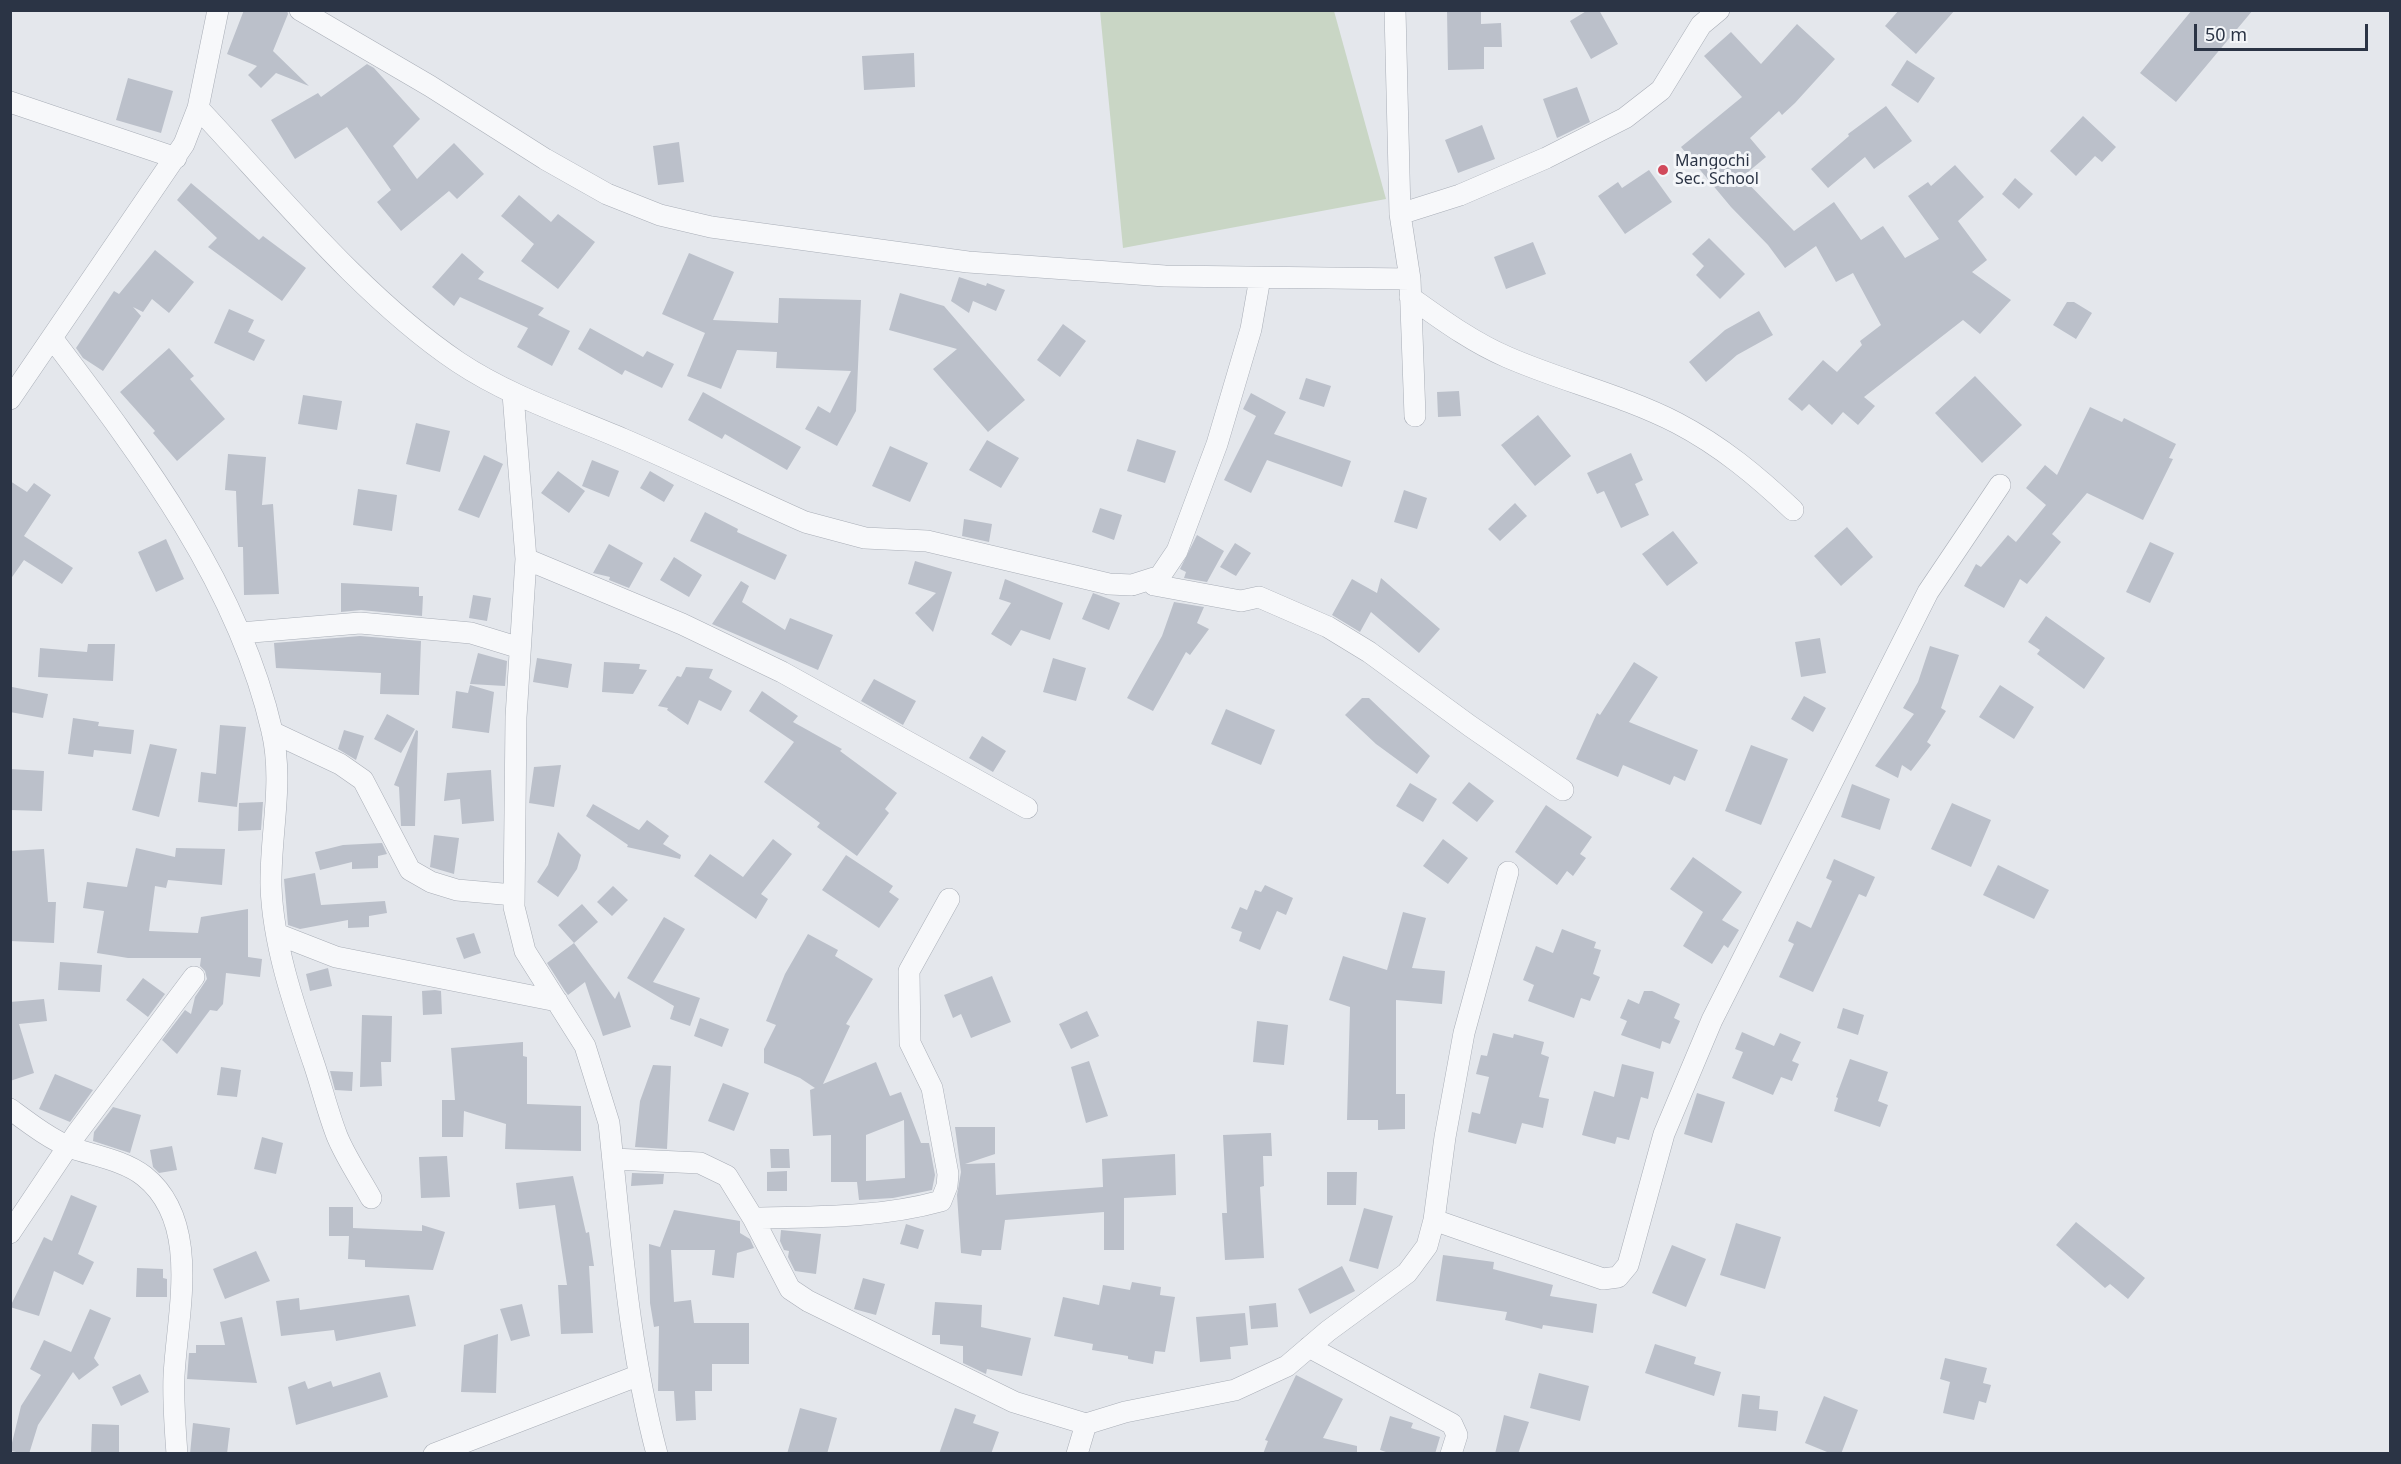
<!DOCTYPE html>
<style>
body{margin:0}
#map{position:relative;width:2401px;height:1464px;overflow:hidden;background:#e4e7ec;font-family:"Noto Sans",sans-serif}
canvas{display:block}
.frame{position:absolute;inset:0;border:12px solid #2b3445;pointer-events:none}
.scale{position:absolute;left:2194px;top:24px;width:174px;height:27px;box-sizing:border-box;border:3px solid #2b3445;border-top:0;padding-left:8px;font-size:18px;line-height:21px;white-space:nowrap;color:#2b3445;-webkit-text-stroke:4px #f4f6f9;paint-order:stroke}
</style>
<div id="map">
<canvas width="2401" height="1464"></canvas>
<div class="frame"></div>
<div class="scale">50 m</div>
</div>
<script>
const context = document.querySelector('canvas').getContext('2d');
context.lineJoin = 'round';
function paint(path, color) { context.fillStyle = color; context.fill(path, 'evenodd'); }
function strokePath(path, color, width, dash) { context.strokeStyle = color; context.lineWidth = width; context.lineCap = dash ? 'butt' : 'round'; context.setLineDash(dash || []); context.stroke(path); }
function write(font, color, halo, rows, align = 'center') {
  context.font = font + ' "Noto Sans",sans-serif'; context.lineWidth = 6; context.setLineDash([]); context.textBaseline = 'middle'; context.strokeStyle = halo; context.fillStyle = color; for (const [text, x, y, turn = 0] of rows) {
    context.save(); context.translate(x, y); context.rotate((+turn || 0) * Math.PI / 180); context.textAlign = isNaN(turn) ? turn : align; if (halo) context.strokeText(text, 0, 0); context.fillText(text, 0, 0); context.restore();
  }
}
paint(new Path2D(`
 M1100 11H1334L1386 199 1123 248Z`), '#c9d6c5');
paint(new Path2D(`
 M244 10H287L288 14 273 51 309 86 276 73 261 88 248 75 257 66 227 54Z
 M1447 10H1481V24L1501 23 1502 47H1484V69L1448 70Z
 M1588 10H1599L1618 44 1591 59 1570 21Z
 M1899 10H1955L1916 54 1885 26Z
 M2192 10H2253L2176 102 2140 73Z
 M1797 24 1835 59 1795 103 1782 115 1779 111 1750 138 1766 157 1742 177 1794 231 1834 202 1861 240 1883 226 1905 258 1939 239 1908 196 1928 182 1931 186 1955 165 1984 197 1958 221 1987 260 1972 272 2011 300 1980 334 1963 320 1864 397 1875 406 1858 425 1843 412 1832 425 1809 404 1802 411 1788 399 1823 360 1837 372 1862 345 1860 341 1881 325 1853 273 1836 282 1816 246 1785 268 1768 245 1731 207 1681 147 1742 97 1704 56 1731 32 1761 64Z
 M914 53 915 87 864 90 862 56Z
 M1907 60 1935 78 1918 103 1891 85Z
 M367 64 374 68 420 119 393 146 417 179 454 143 484 174 457 199 449 191 401 231 377 202 391 190 347 127 295 159 271 120 318 93 321 97Z
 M128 78 173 91 161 133 116 120Z
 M1577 87 1590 122 1557 138 1543 99Z
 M1886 106 1912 141 1874 169 1865 157 1828 188 1811 169 1849 136 1848 134Z
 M2083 116 2116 147 2102 162 2095 156 2076 176 2050 151Z
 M1482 125 1495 159 1458 173 1445 140Z
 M679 142 684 182 658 185 653 146Z
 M1649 170 1672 202 1625 234 1598 196 1618 182 1622 188Z
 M2015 178 2033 194 2019 209 2002 194Z
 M191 183 259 240 263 236 306 268 282 301 208 247 217 238 177 200Z
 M519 195 551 222 558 214 595 242 558 289 521 261 534 244 501 216Z
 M1709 238 1745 274 1720 299 1696 275 1704 266 1692 254Z
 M1533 242 1546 274 1506 289 1494 257Z
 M155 250 194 282 169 313 152 299 143 312 133 307 141 316 103 371 83 358 76 348 114 291 119 294Z
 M462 253 484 272 478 279 544 308 538 315 570 331 552 366 517 347 528 328 460 297 454 306 432 287Z
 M689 253 734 272 713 320 778 323 779 298 861 300 856 411 837 446 805 429 818 406 830 413 851 371 776 368 777 352 737 350 721 389 687 376 705 333 662 314Z
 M959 277 986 286 987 283 1005 290 996 311 973 301 969 313 951 301Z
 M900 293 944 306 1025 400 988 432 933 369 957 349 889 330Z
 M2067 302H2074L2092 313 2076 339 2053 325Z
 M229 309 254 320 248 332 265 340 254 361 214 343Z
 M1759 311 1773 335 1737 355 1706 382 1689 362 1725 330Z
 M1063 324 1086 341 1060 377 1037 360Z
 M590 328 643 357 647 351 674 364 662 388 625 370 622 375 578 349Z
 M169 348 194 376 190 379 225 419 177 461 153 433 155 431 120 392Z
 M1975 376 2022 425 1982 463 1935 413Z
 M1306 378 1331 386 1324 407 1299 399Z
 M1459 391 1461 416 1438 417 1437 392Z
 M703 392 801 447 787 470 725 434 722 439 688 420Z
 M1251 393 1286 412 1274 434 1351 461 1342 487 1267 460 1251 493 1224 480 1256 416 1243 409Z
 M303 395 342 401 337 430 298 424Z
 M2090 407 2122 422 2124 418 2176 444 2169 458 2173 459 2143 520 2087 493 2052 534 2061 542 2027 584 2020 579 2004 608 1964 586 1976 564 1981 567 2008 535 2016 542 2046 505 2026 488 2045 465 2057 475Z
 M1538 415 1571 456 1535 486 1501 445Z
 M416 423 450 431 440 472 406 464Z
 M1137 439 1176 451 1165 483 1127 471Z
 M987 440 1019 458 1001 488 969 470Z
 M890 446 928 463 910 502 872 486Z
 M1631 453 1643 480 1635 484 1649 515 1621 528 1604 491 1597 494 1587 473Z
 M228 454 266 457 262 505 273 504 279 594 244 595 243 547H238L236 491 225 490Z
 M484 455 503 464 479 518 458 510Z
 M592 460 619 471 609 497 582 486Z
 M558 471 585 491 569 513 541 493Z
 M650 471 674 485 664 502 640 488Z
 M10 481 27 492 34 483 51 495 24 536 73 568 62 584 24 560 10 580Z
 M358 489 397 495 392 531 353 525Z
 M1404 490 1427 498 1417 529 1394 522Z
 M1515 503 1527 516 1500 541 1488 529Z
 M1100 508 1122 515 1114 540 1092 532Z
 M705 512 738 529 737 532 787 555 775 580 690 541Z
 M964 519 992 524 989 542 962 536Z
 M1847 527 1873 557 1841 586 1814 556Z
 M1673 531 1698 563 1667 586 1642 554Z
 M1197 535 1224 551 1207 582 1184 578 1186 572 1180 569Z
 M166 539 184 579 156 592 138 552Z
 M2150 542 2174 553 2150 603 2126 592Z
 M1235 543 1251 553 1236 576 1220 567Z
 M609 544 643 563 629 588 609 580 610 577 593 573Z
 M674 557 702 575 689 597 660 580Z
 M915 561 952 572 933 632 915 613 936 593 908 584Z
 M1381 578 1440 629 1419 653 1371 612 1360 632 1332 615 1352 579 1377 593Z
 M1005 579 1063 603 1050 640 1021 630 1011 646 991 634 1011 603 999 599Z
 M741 581 749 586 742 602 785 630 790 618 833 635 818 670 712 624Z
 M341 583 419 587V596H423L422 616 361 610 341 612Z
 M1093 593 1120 603 1109 630 1082 619Z
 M473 595 491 598 487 621 469 618Z
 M1174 602 1204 607 1197 623 1209 629 1190 655 1186 652 1153 711 1127 698 1162 636Z
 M2046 616 2105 658 2084 689 2037 654 2040 650 2028 642Z
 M360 636 421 641 419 695 380 694 381 673 276 668 274 643Z
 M1820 638 1826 673 1801 677 1795 642Z
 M88 644H115L113 681 38 677 40 648 87 652Z
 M1930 646 1959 655 1941 708 1946 711 1927 742 1931 745 1911 771 1902 765 1898 778 1875 766 1914 714 1903 708 1918 682Z
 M478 653 507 661 505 686 470 684Z
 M537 658 572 664 568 688 533 682Z
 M1053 658 1086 668 1076 701 1043 692Z
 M604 662 640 664 639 669 647 670 633 694 602 692Z
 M1634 662 1658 677 1629 722 1698 750 1685 781 1674 776 1670 785 1623 765 1618 777 1576 759 1597 713 1600 715Z
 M686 667 713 669 709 678 732 691 721 711 699 700 688 725 667 710 668 708 658 706 677 676 681 677Z
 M874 679 916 701 903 725 861 701Z
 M470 685 494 692 489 733 452 728 456 691 468 693Z
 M2000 685 2034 707 2014 739 1979 717Z
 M12 687 48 694 43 718 10 712Z
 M762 691 798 716 793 722 842 749 840 751 897 793 885 809 889 813 857 856 817 827 820 823 764 782 794 742 749 711Z
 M1804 696 1826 708 1813 732 1791 719Z
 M1362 698H1369L1430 756 1417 774 1376 744 1345 715Z
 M1226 709 1275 730 1261 765 1211 744Z
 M387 714 415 729 401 753 374 739Z
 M73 718 99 722 98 726 134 730 131 754 94 750 93 757 68 754Z
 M220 725 246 727 237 807 198 802 201 772 216 774Z
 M344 730 364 736 356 760 338 749Z
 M416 730 418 731 415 826H401L399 787 394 785Z
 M982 736 1006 751 993 772 969 758Z
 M150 744 177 749 159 817 132 810Z
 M1751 745 1788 759 1761 825 1725 811Z
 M561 765 554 807 529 803 534 767Z
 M10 769 44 771 42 811 10 810Z
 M491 770 494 821 462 824 460 799 444 801 447 773Z
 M1469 782 1494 801 1477 822 1452 803Z
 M1410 783 1437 799 1423 822 1396 806Z
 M1852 784 1890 799 1880 830 1841 817Z
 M263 802 261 830 238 831 239 803Z
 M1952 803 1991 820 1971 867 1931 849Z
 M593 804 639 830 647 820 669 836 663 844 681 855 680 859 627 847 628 845 586 816Z
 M1546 805 1592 837 1580 854 1586 858 1573 876 1567 871 1557 885 1515 852Z
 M558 832 581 855 577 869 558 897 537 882 548 865Z
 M434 835 459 838 454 874 430 867Z
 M773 839 792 854 761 894 768 899 756 919 694 876 710 854 743 877Z
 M1443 839 1468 858 1448 884 1423 866Z
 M382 843 387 854 378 856V868L352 869V862L320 870 315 852 343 845Z
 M136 848 175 857 176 848 225 849 222 885 168 880 166 888 155 886 149 931 198 933 201 917 248 909V957L262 959 260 977 226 973 223 1004 217 1011 210 1010 177 1054 162 1040 185 1010 191 1014 195 997 207 979 205 971 200 966 201 958H128L97 953 104 911 83 908 87 882 127 887Z
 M44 849 48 902H56L54 943 10 941V851Z
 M846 855 893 886 889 892 899 899 879 928 822 890Z
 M1693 857 1742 892 1722 920 1739 930 1728 948 1724 945 1712 964 1683 946 1703 912 1670 889Z
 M1834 859 1875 877 1866 897 1859 894 1813 992 1779 977 1794 944 1788 941 1797 921 1811 928 1832 881 1826 878Z
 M1998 865 2049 890 2034 919 1983 895Z
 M315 873 321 905 385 901 387 913 369 916V927L348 928V920L300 929 288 925 284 879Z
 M1265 885 1293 898 1286 915 1277 911 1260 950 1239 941 1242 932 1231 928 1240 907 1247 910 1255 890 1261 892Z
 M613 886 628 900 612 916 597 902Z
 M582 904 598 922 574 943 558 925Z
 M1403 912 1426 918 1412 968 1445 971 1442 1004 1396 1000V1094H1405V1129L1378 1130V1120H1347L1350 1007 1329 1000 1343 956 1387 970Z
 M664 917 685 929 653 982 700 998 690 1026 670 1019 674 1006 627 978Z
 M1562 929 1596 942 1594 948 1601 950 1593 974 1600 977 1590 1001 1581 998 1574 1018 1528 1001 1534 985 1523 980 1536 946 1553 953Z
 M474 933 481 953 464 959 456 938Z
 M808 934 838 950 835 956 873 979 846 1024 850 1026 823 1084 876 1062 890 1096 901 1092 921 1143H929L935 1175 932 1190 893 1198 859 1200 857 1182H831V1135L813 1136 810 1090 815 1088 800 1078 764 1063V1049L776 1025 766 1021 785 974ZM904 1120 905 1178 866 1181V1135Z
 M574 943 615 999 619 991 631 1027 603 1036 585 982 568 995 565 991 547 963Z
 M60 962 102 965 100 992 58 990Z
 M328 968 332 986 310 991 306 974Z
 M992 976 1011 1022 971 1038 961 1014 953 1018 944 995Z
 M143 978 165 994 148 1017 126 1000Z
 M435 990 441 991 442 1014 423 1015 422 991Z
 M1644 991H1652L1680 1004 1674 1018 1680 1021 1670 1044 1662 1041 1660 1049 1621 1035 1627 1021 1620 1018 1628 999 1639 1004Z
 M44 999 47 1021 19 1024 34 1073 10 1081V1002Z
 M1843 1008 1864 1015 1858 1035 1837 1028Z
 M1087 1011 1099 1036 1071 1049 1059 1024Z
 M362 1015 392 1016 391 1062H381L382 1086 360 1087Z
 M700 1018 729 1029 722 1047 694 1036Z
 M1257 1021 1288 1025 1284 1065 1253 1062Z
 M1742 1032 1774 1046 1780 1033 1801 1042 1792 1061 1799 1064 1792 1081 1781 1077 1773 1095 1732 1078 1743 1052 1735 1049Z
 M1493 1033 1513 1038 1514 1034 1544 1042 1541 1054 1549 1057 1539 1097 1549 1099 1543 1128 1522 1123 1516 1144 1468 1132 1472 1112 1480 1114 1489 1077 1476 1074 1481 1055 1487 1056Z
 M523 1042V1056L527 1057V1104L581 1106V1151L505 1149 506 1124 464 1111 463 1137H442V1100H455L451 1048Z
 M1850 1059 1888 1072 1878 1101 1888 1105 1880 1127 1834 1111 1838 1098 1836 1097Z
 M1089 1061 1108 1116 1086 1123 1071 1067Z
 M1622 1064 1654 1072 1648 1099 1641 1097 1629 1140 1617 1137 1615 1144 1582 1135 1594 1091 1614 1097Z
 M653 1065 671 1066 667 1149 635 1147 640 1101Z
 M221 1067 241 1070 237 1097 217 1095Z
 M330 1071 353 1072 352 1091 335 1090Z
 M55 1074 93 1090 70 1122 39 1109Z
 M723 1083 749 1093 734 1131 708 1121Z
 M1697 1093 1725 1102 1712 1143 1684 1134Z
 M113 1107 141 1115 130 1153 93 1141 94 1132Z
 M955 1127H995V1154L965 1164 995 1163 996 1195 1103 1187 1102 1159 1175 1154 1176 1195 1124 1198V1250H1104V1212L1005 1220 1001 1250H982L981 1256 961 1253 957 1195 961 1172Z
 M1271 1133 1272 1156H1263L1264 1186 1260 1187 1264 1258 1225 1260 1222 1213H1227L1223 1135Z
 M262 1137 283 1143 276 1174 254 1169Z
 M172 1146 177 1170 159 1173 153 1167 150 1150Z
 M770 1149H789L790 1168H771Z
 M447 1156 450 1197 421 1198 419 1157Z
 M787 1171V1191H767V1172Z
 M1327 1172H1357L1356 1205H1327Z
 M632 1173 664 1174 663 1184 631 1186Z
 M573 1176 586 1233 589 1232 594 1266H589L593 1333 561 1334 558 1285H567L555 1205 519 1209 516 1183Z
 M71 1195 97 1206 78 1254 94 1262 83 1285 54 1271 39 1316 10 1307 44 1237 52 1241Z
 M329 1207H353V1228L422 1231V1225L445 1232 433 1270 365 1267V1260L348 1259 349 1236H329Z
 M1364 1208 1393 1216 1378 1269 1349 1261Z
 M674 1210 740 1221V1233L750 1239 754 1248 737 1253 734 1278 712 1275 715 1250H671L674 1302 691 1300 694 1323H749V1364H712V1391H695L696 1420 676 1421 674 1391H658L659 1326 654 1327 650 1303 649 1244 660 1247Z
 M2076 1222 2145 1278 2128 1299 2110 1284 2105 1288 2056 1245Z
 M1736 1223 1781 1237 1765 1289 1720 1275Z
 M906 1224 924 1230 918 1249 900 1244Z
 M781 1230 821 1234 816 1274 795 1271 788 1257 789 1251 784 1250 780 1241Z
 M1672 1245 1706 1259 1686 1307 1652 1293Z
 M256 1251 270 1281 225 1299 213 1269Z
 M1443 1255 1494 1262 1493 1269 1553 1285 1550 1296 1597 1304 1593 1333 1543 1325 1542 1329 1505 1320 1507 1312 1436 1301Z
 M1342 1266 1355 1291 1310 1314 1298 1289Z
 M137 1268 163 1269V1278L167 1279V1297H136Z
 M863 1278 885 1284 876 1315 854 1309Z
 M1132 1282 1161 1287 1160 1295 1175 1297 1165 1352 1155 1351 1153 1364 1128 1359V1356L1092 1350 1093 1344 1054 1336 1063 1297 1099 1305 1103 1285 1130 1290Z
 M409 1295 416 1326 336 1341 334 1330 281 1336 276 1301 299 1298 300 1310Z
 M935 1302 982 1305 981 1327 1031 1338 1022 1376 987 1369 986 1374 963 1363V1346L940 1344V1335H932Z
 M1276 1303 1278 1327 1251 1329 1249 1306Z
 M522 1304 530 1336 511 1341 500 1309Z
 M90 1309 111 1318 94 1358 99 1365 79 1380 73 1372 38 1425 29 1454 10 1451 21 1406 41 1375 30 1369 44 1340 71 1352Z
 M1245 1313 1248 1345 1230 1347 1231 1359 1200 1362 1196 1317Z
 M242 1317 257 1383 187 1379 189 1353H196V1345H225L220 1322Z
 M498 1334 496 1393 461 1392 464 1345Z
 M1655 1344 1696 1357 1694 1364 1721 1372 1714 1396 1645 1373Z
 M1945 1358 1987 1368 1983 1383 1991 1385 1986 1403 1979 1401 1974 1420 1943 1413 1950 1382 1940 1379Z
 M380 1372 388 1397 296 1425 288 1387 305 1381 308 1389 331 1381 333 1387Z
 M1539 1373 1589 1386 1580 1421 1530 1408Z
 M140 1374 149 1392 121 1406 112 1387Z
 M1296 1375 1343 1399 1323 1438 1357 1446V1454H1263L1268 1441 1265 1440Z
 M1742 1394 1760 1396 1759 1409 1778 1411 1776 1431 1738 1427Z
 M1824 1396 1858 1410 1841 1454H1832L1805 1443Z
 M800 1408 837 1418 827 1454H787Z
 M955 1408 976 1415 973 1423 999 1432 991 1454H939Z
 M1504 1415 1529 1422 1518 1454H1495Z
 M1390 1416 1413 1423 1411 1428 1440 1437 1435 1454H1392L1380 1450Z
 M193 1423 230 1428 227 1454H190Z
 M92 1424 119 1425V1454H91Z`), '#bbc0ca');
const street = new Path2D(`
 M300 10 430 86 545 159 607 194 660 215 711 227 968 262 1165 276 1410 279
 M1395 10 1400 214 1410 279 1415 416
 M10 102 176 158
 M198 108C277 192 363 298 458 362 509 396 567 415 623 439 684 465 744 495 805 522L865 538 927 541 1109 584 1132 585 1154 578V585
 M1400 214 1460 195 1546 158 1625 118 1661 90 1701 25 1719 10
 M1410 297C1441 319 1472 342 1507 357 1562 381 1622 395 1677 423 1721 446 1757 476 1793 510
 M52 338C142 457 238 583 272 731 284 783 270 834 271 886 273 946 295 1008 314 1064 322 1088 328 1113 337 1136 346 1158 360 1178 371 1198
 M513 394 526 559 516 717 514 907 525 951 585 1046 609 1123C621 1235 628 1345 657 1454
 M10 399 184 144 198 108 218 10
 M526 559 682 624 782 672 1027 808
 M1154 585 1241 601 1259 597 1328 627 1369 652 1470 726 1563 790
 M1154 585 1177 551 1217 444 1251 329 1260 278
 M240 633 360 623 471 633 520 648
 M272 732 340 764 363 780 410 870 431 882 457 890 514 895
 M277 934 336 957 557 1001
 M10 1109C29 1123 51 1140 72 1148 96 1156 125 1161 144 1176 202 1222 177 1314 174 1376 173 1402 175 1428 177 1454
 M613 1159 700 1163 727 1176 753 1218 790 1289 808 1301 1014 1402 1086 1424 1125 1412 1235 1390 1287 1366 1328 1331 1407 1273 1427 1246 1434 1220 1445 1137 1464 1033 1508 872
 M753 1218C816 1217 880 1218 941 1201L947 1186 948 1174 932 1088 910 1043 909 971 949 899
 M1434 1220 1603 1279 1618 1277 1628 1265 1664 1134 1712 1020 1928 592 2000 485
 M10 1233 77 1133 194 977
 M1309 1347 1452 1424 1457 1435 1451 1454
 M434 1454 637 1376
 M1077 1454 1086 1424`);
strokePath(street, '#a9aeb7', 22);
strokePath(street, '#f7f8fa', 21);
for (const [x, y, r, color] of [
 [1663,170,6,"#d1495b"]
]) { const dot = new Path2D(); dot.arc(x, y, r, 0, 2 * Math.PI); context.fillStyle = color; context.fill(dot); strokePath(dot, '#f4f6f9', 2); }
write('16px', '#2b3445', '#f4f6f9', [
 ["Mangochi",1675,161],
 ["Sec. School",1675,179]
], 'left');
</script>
